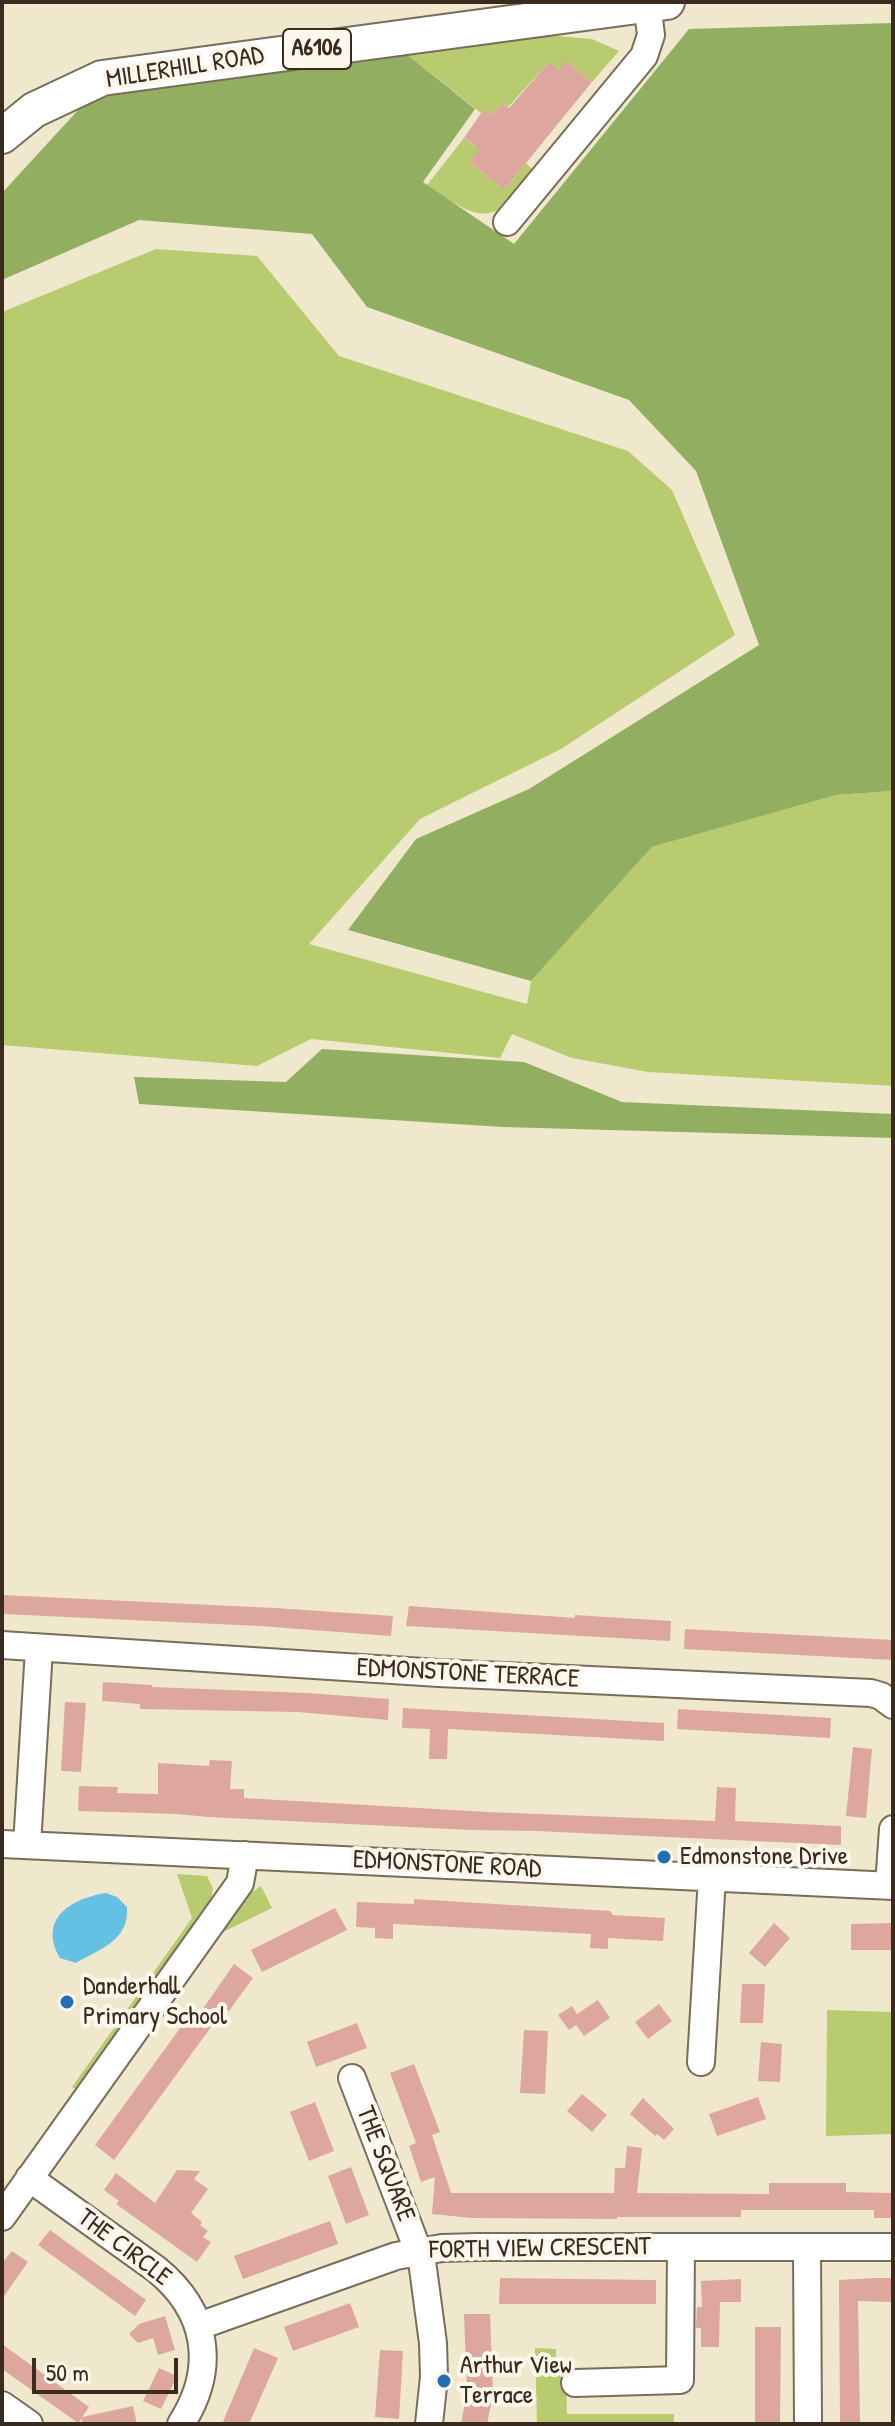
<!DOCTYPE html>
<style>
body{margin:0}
#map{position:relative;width:895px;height:2426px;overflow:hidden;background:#f0e8cd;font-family:"Patrick Hand",sans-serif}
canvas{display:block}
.frame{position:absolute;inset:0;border:4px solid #3b2a1e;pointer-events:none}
.scale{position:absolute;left:32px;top:2358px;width:146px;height:36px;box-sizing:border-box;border:4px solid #3b2a1e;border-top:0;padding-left:10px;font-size:24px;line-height:28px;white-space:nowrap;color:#3b2a1e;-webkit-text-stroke:6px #fbf7ec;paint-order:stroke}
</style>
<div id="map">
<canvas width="895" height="2426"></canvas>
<div class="frame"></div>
<div class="scale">50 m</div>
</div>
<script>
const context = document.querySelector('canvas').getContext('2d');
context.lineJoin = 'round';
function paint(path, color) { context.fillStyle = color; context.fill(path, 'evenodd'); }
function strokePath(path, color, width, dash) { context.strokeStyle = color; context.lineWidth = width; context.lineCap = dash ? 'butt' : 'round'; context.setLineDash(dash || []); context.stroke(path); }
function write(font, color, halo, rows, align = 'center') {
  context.font = font + ' "Patrick Hand",sans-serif'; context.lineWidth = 8; context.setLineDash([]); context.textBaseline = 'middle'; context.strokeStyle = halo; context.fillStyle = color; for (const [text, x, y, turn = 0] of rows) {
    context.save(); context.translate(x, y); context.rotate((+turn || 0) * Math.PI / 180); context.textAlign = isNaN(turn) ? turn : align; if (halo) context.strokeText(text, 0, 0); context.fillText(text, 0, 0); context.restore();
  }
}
paint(new Path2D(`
 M545 35 592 39 619 51 592 82 567 62 559 70 549 62 508 107 502 103 497 109 495 117 484 109 481 113 404 52Z
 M464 138 475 146 485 143 470 162 504 190 526 163 536 173C492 228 481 222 427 185Z
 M156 249 257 256 339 356 628 451 672 490 735 635 561 749 420 819 309 944 527 1004 531 981 652 847 836 795 893 791V1086L648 1072 572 1058 512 1034 500 1058 311 1039 257 1066 2 1045V312Z
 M177 1874 207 1876 213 1888 210 1907 77 2090 72 2087 192 1918Z
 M261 1886 272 1908 223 1932 221 1930 246 1896Z
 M827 2010 893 2012V2134L826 2136Z
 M535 2348 556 2349V2366L566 2367 567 2414H674V2424H537Z`), '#b8cb6e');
paint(new Path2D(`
 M893 23V791L836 795 652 847 531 981 348 930 416 839 529 789 759 645 696 471 629 400 367 307 312 234 139 220 2 280V193L90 97 404 52 475 109 423 182 514 244 689 29Z
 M322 1049 524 1062 622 1102 893 1114V1138L503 1127 139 1104 134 1077 286 1082Z`), '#92af61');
paint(new Path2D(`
 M106 1893 117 1897 127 1907C129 1941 101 1948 76 1963L60 1958C38 1920 69 1899 106 1893Z`), '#65c1e3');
paint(new Path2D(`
 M566 61 592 82 504 190 469 161 480 149 464 138 484 109 492 115 502 103 509 108 549 62 559 70Z
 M2 1595 275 1608 393 1616 391 1636 260 1626 2 1614Z
 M409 1606 575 1618V1615L671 1621 670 1641 406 1626Z
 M685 1629 893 1640V1660L684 1649Z
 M103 1682 152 1685V1687L307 1693 389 1699 388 1720 298 1712 140 1709V1704L102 1701Z
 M65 1702 86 1703 81 1772 61 1771Z
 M403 1708 664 1723V1741L448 1729 447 1759H429L430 1729 402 1728Z
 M678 1709 831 1718 830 1738 677 1729Z
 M853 1747 872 1749 866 1818 846 1816Z
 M210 1760 232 1761 230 1789H244V1798L488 1812 715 1821 717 1787 736 1788 735 1821 841 1826V1845L536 1831 470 1830 208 1817 177 1814 78 1811 79 1786 118 1787 117 1793 158 1794V1763L209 1766Z
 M414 1899 610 1911 613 1915 665 1918 663 1941 608 1938V1949L590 1948 591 1934 393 1924V1939L375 1938V1928L356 1927 357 1902 414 1904Z
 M335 1908 347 1930 262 1972 251 1950Z
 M774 1923 790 1938 765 1967 749 1953Z
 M893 1923V1950H851V1924Z
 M234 1964 253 1978 229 2011 225 2008 114 2160 95 2145 194 2009 200 2013Z
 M742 1984H765L763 2023H740Z
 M598 2000 610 2018 584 2036 576 2025 569 2030 558 2015 572 2006 577 2014Z
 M659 2004 672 2021 648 2039 635 2022Z
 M357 2023 367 2048 316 2067 307 2042Z
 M524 2030 548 2031 545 2094 520 2093Z
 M761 2042 782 2044 780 2082 758 2081Z
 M414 2064 440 2132 432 2135 451 2193H614L615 2168H625L627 2146 642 2148 637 2193 769 2194V2183H846V2192L893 2193V2218H874V2210H741V2217H617V2219L472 2218 432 2214 435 2177 421 2182 409 2146 416 2143 390 2073Z
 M582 2094 607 2115 592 2132 567 2111Z
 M758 2097 766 2119 717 2136 709 2114Z
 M643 2098 674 2129 664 2140 657 2134 655 2136 630 2114Z
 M315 2102 334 2151 309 2161 290 2112Z
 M351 2167 369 2215 346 2224 328 2176Z
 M177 2170 200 2171 194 2179 208 2189 191 2213 202 2222 200 2225 208 2231 203 2237 211 2242 197 2262 116 2204 119 2201 104 2190 116 2173 155 2203Z
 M330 2221 338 2244 243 2279 234 2256Z
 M50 2230 146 2300 135 2316 38 2245Z
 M12 2251 28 2262 2 2299V2263Z
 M500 2278 656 2280V2304H499Z
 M874 2278H893V2302L858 2301 860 2424H840L839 2280Z
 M741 2279V2302H720L719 2347H701V2328H696L697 2307H702L701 2281Z
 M350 2303 359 2327 293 2351 284 2327Z
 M464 2314H490L493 2395 487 2424H461L467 2392Z
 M165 2316 175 2350 158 2355 153 2338 138 2343 129 2334 139 2324Z
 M755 2327H781L780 2424H755Z
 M2 2344 89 2407 82 2417 133 2406 137 2424H82V2418L78 2423 2 2369Z
 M254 2348 278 2358 249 2424H222Z
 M380 2350 403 2351 399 2419 375 2417Z
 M159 2368 177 2376 161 2409 143 2401Z`), '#dda7a0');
const minor = new Path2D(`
 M507 222 644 56 651 35 647 3
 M2 1645 439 1673 871 1693 881 1696 893 1705
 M2 1844 893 1886
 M27 1845 39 1649
 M889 1885 893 1829
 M701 2062 712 1877
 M352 2078 422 2261 433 2343 434 2377 429 2424
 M29 2178 156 2269C208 2311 217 2368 181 2424
 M2 2217 240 1883 245 1855
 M807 2248 808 2424
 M199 2326 396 2256 442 2248 478 2247H893
 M575 2383 680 2380 681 2247
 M2 2405 29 2424`);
const major = new Path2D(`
 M2 136 34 110 102 78 667 2`);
strokePath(minor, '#7a6c5b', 30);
strokePath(major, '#7a6c5b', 38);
strokePath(minor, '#fff', 26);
strokePath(major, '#fff', 34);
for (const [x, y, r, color] of [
 [664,1857,8,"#1f6fb2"],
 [67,2002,8,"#1f6fb2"],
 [444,2381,8,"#1f6fb2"]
]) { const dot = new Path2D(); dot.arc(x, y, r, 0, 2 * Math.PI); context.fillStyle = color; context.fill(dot); strokePath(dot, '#fbf7ec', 3); }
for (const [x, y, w] of [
 [317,49,68]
]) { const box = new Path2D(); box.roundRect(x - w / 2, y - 20, w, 40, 6); context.fillStyle = '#fbf7ec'; context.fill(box); strokePath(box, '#3b2a1e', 2); }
write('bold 24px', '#3b2a1e', null, [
 ["A6106",317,49]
]);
write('26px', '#3b2a1e', '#fbf7ec', [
 ["MILLERHILL ROAD",185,68,-9],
 ["EDMONSTONE TERRACE",468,1674,3],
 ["EDMONSTONE ROAD",447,1865,3],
 ["THE SQUARE",385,2164,69],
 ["THE CIRCLE",124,2248,37],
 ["FORTH VIEW CRESCENT",540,2249,-1]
]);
write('26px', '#3b2a1e', '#fbf7ec', [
 ["Edmonstone Drive",680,1857],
 ["Danderhall",83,1987],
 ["Primary School",83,2017],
 ["Arthur View",460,2366],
 ["Terrace",460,2396]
], 'left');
</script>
